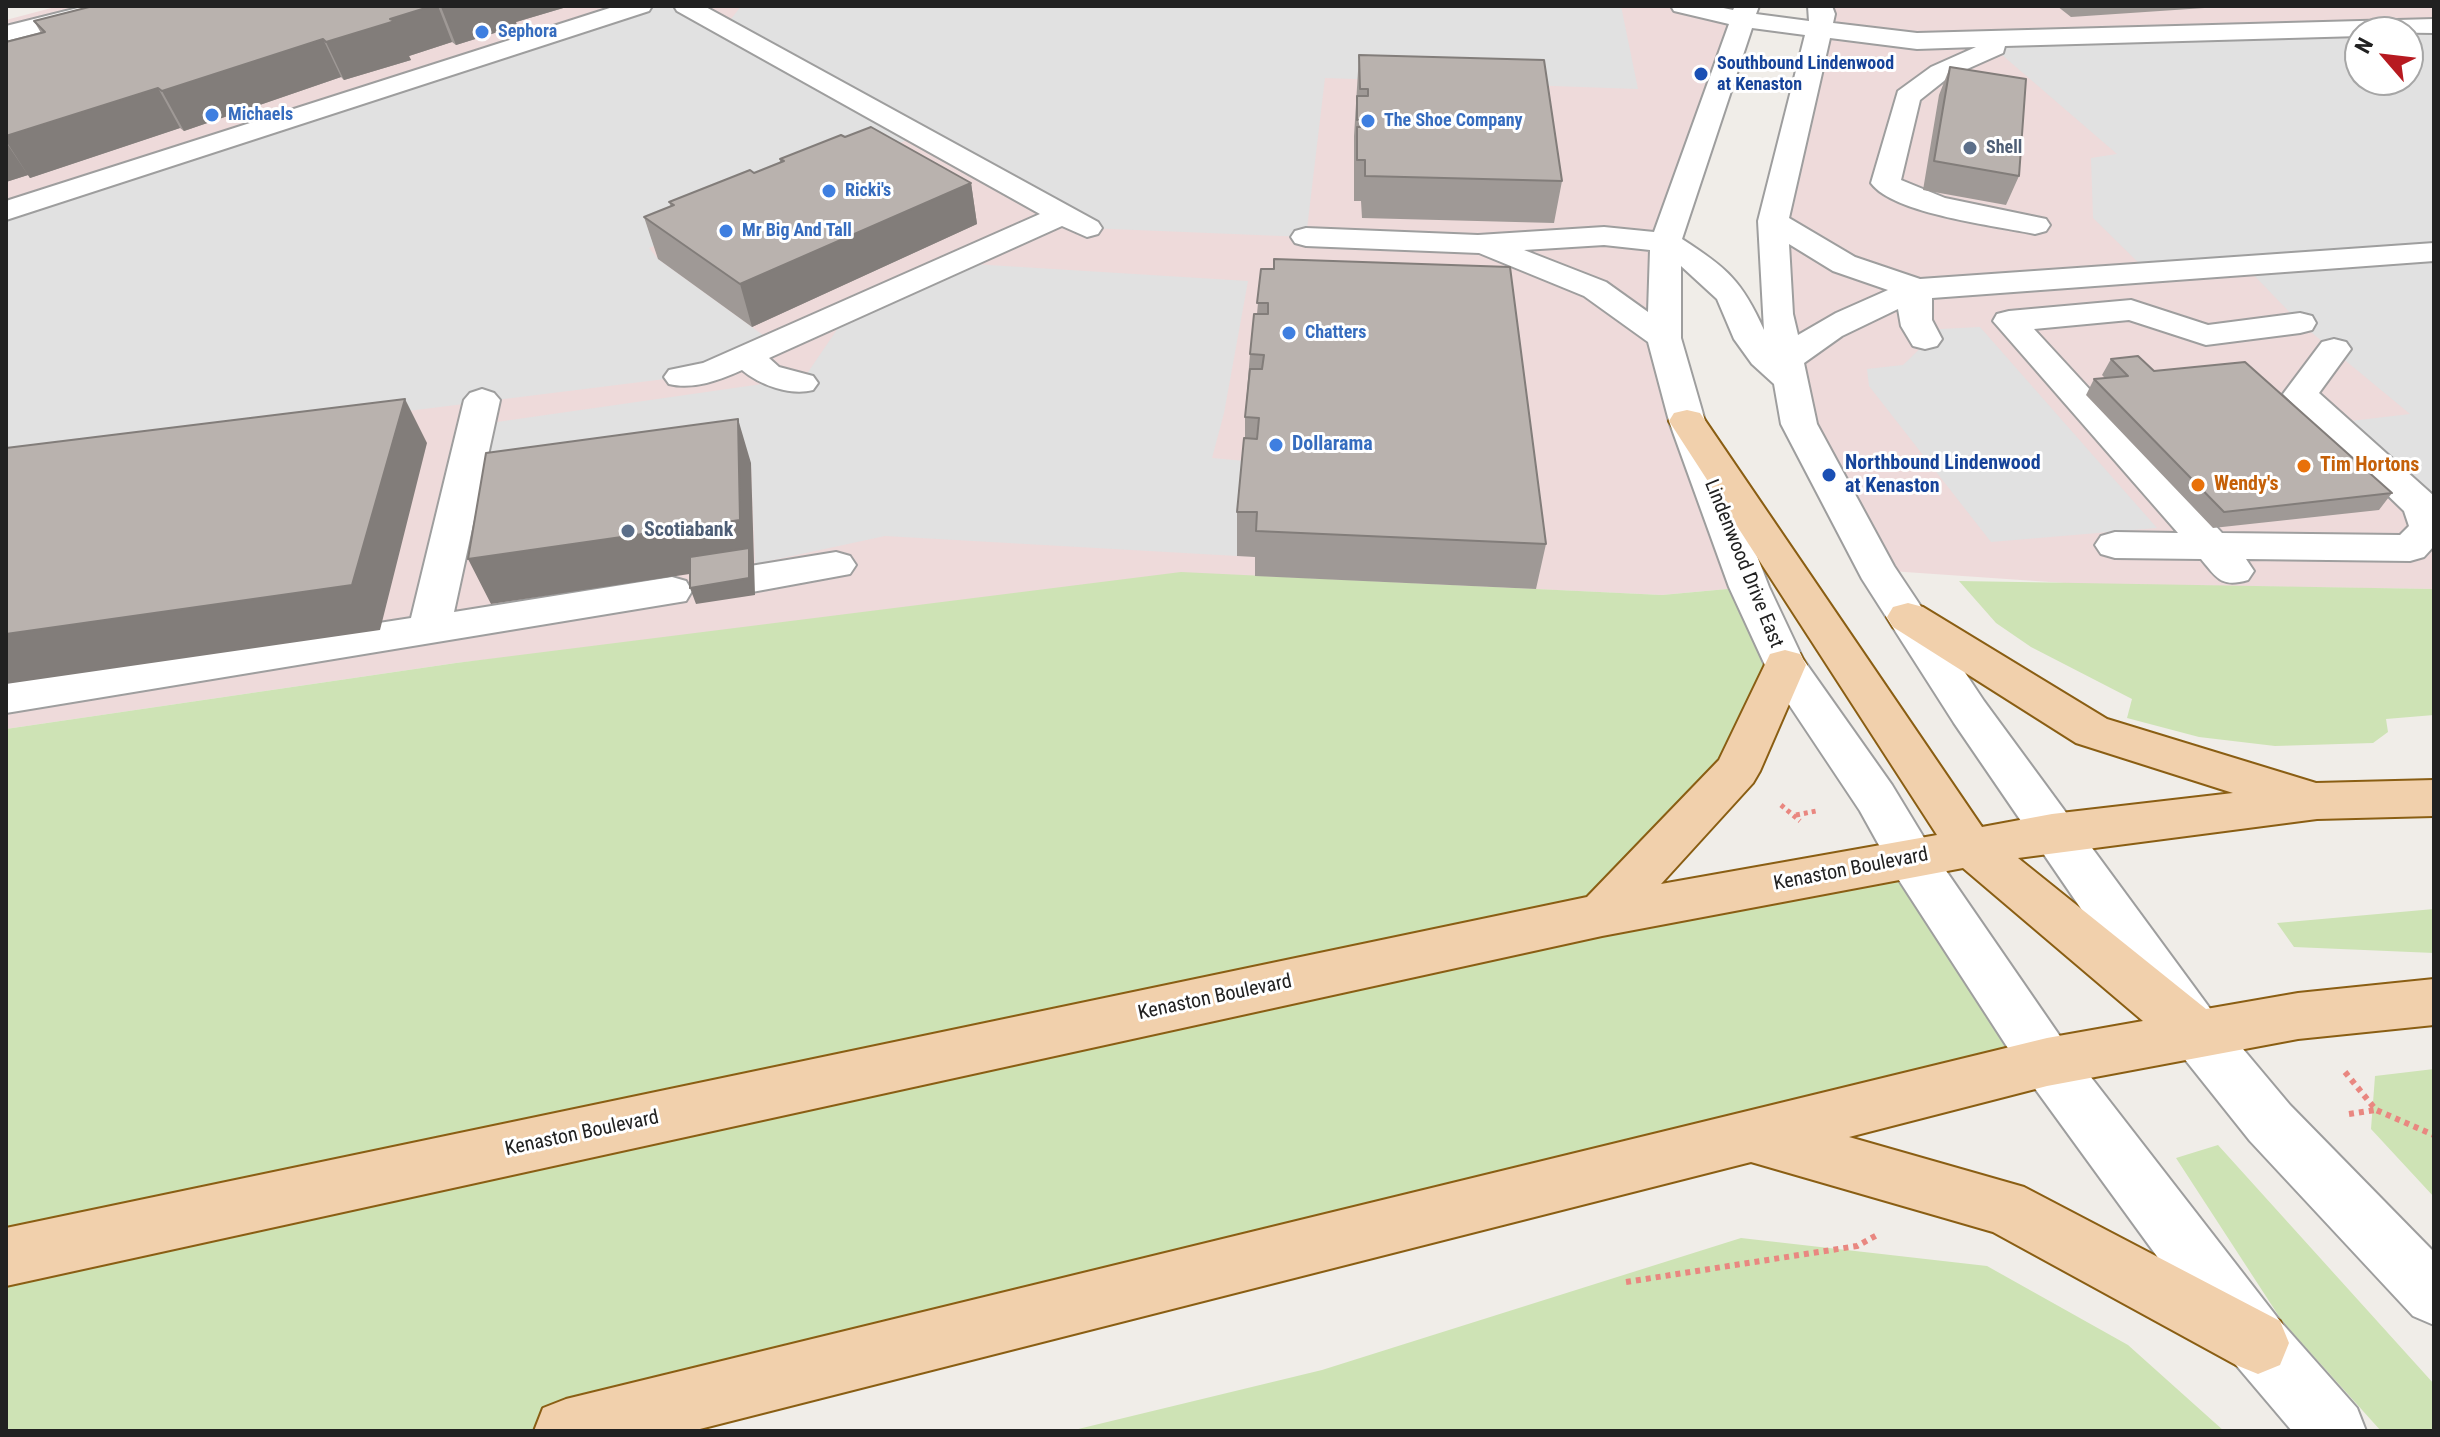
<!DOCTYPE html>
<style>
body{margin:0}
#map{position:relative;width:2440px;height:1437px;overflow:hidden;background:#f0ede8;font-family:"Roboto Condensed",sans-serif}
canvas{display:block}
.frame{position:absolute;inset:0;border:8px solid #212121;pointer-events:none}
.north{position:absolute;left:2344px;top:16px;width:80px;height:80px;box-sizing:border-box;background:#fff;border:2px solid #a6a6a6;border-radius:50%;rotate:298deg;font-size:22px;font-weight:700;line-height:32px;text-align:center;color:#212121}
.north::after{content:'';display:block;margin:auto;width:28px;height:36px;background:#b71a20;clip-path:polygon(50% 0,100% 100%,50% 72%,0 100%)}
</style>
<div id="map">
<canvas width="2440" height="1437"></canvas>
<div class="frame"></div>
<div class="north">N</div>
</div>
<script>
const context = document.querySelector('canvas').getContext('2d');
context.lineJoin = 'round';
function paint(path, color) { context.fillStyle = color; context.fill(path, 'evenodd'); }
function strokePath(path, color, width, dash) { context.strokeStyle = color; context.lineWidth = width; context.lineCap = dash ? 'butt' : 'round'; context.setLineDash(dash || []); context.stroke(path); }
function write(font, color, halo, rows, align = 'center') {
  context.font = font + ' "Roboto Condensed",sans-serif'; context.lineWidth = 6; context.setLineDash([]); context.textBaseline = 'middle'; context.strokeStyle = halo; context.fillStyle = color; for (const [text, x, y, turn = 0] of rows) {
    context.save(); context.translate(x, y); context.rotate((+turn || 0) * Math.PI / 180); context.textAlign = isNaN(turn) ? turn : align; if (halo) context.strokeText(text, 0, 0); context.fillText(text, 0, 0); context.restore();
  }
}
paint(new Path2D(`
 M59 6H1747L1666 242 1664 338 1749 587 1662 595 1255 576 456 663 6 729V20Z
 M1820 6H2434V589L2079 584 1876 570 1799 424 1773 221ZM2360 32H2408V80H2360Z`), '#eedada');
paint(new Path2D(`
 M1181 572 1662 595 1749 587 1785 665 1737 771 1603 914 1912 860 2047 1062 566 1431H6V729L456 663Z
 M1959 581 2434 589V715L2386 719 2388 732 2373 743 2275 746 2199 737 2127 718 2132 699 2031 647 1996 623Z
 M2434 909V953L2294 947 2277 923Z
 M2434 1069V1197L2371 1129 2375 1076Z
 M2218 1145 2434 1384V1431H2381L2282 1321 2176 1158Z
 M1741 1238 1987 1266 2128 1345 2224 1431H1070L1322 1370Z`), '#cee3b5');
paint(new Path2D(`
 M640 6H686L725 27 741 6H1621L1638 89 1325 78 1306 237 1087 228 919 135 649 248 658 259 774 343 681 377 6 461V211Z
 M2434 26V504L2342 422 2410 414 2300 323 2244 265 2149 273 2093 218 2091 158 2117 154 1994 48 1974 37ZM2360 32H2408V80H2360Z
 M956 263 1248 281 1224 413 1212 458 1245 461 1237 556 885 536 755 564 751 464 460 495 476 425 804 378 851 309Z
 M1980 327 2157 528 1991 542 1869 386 1867 369 1903 365 1940 329Z`), '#e1e1e1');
const minor = new Path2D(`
 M86 6H126L123 11 6 41V26Z
 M616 6H652L649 11 6 220V201Z
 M674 6H704L1098 222 1102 228 1098 234 1087 237 1062 226 769 358 779 367 813 376 818 383 813 390C790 396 760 385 742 370 720 380 693 390 669 384L664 377 669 370 703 363 1040 214 677 11Z
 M1671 6H1714L1733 10 1735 6H1759L1756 14 1809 21 1808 6H1832L1835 14 1833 23 1917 33 2434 19V33L2360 32V36L2005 46 2003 53 1949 77 1920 100 1901 180 1945 198 2046 219 2050 225 2046 231 2035 234C1998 226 1893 214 1871 183L1898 91 1931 67 1976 47 1917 49 1830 38 1789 218 1855 257 1920 279 2434 243V261L1932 298V320L1942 339 1937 346 1925 349 1913 346 1901 326 1898 309 1842 336 1804 363 1817 424 1894 566 1984 701 2217 1018 2290 1105 2434 1252V1325L2413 1316 2250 1141 2179 1052 1954 723 1862 579 1781 424 1774 384 1752 364 1734 339 1717 299 1681 266V338L1705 421 1769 587 1803 659 1892 785 1929 846 2066 1045 2280 1321 2357 1408 2366 1431H2292L2236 1365 2028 1079 1895 874 1860 811 1770 676 1729 587 1669 421 1648 342 1584 296 1479 253 1306 246 1295 243 1291 237 1295 231 1306 228 1478 235 1604 227 1654 232 1729 24 1674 11ZM1752 28 1805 35 1758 221 1764 330C1742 281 1727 268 1682 239ZM1789 244 1833 271 1888 290 1836 313 1798 335 1793 314ZM1604 245 1650 250 1648 312 1606 282 1524 250Z
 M2131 300 2208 325 2300 313 2312 316 2316 323 2312 330 2300 333 2206 345 2129 320 2034 329 2222 533 2400 535 2409 526 2404 511 2283 394 2322 342 2334 339 2346 342 2351 349 2319 393 2434 496V546L2424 557 2410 561 2246 559 2254 571 2248 580C2221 588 2217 578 2201 559L2115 558 2101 554 2095 545 2101 536 2115 532 2178 533 1993 321 1997 314 2009 311Z
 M482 389 494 393 500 400 454 612 672 577 686 581 692 591 686 601 6 713V681L411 618 464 400 470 393Z
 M836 552 850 556 856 565 850 574 752 592 738 588 732 578 738 568Z`);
const major = new Path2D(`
 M1687 410 1700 413 1982 827 2052 814 2233 793 2076 743 1893 627 1887 617 1893 607 1908 603 1923 607 2107 719 2316 783 2434 780V816L2317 819 2018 858 2206 1009 2298 993 2434 979V1025L2298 1039 2047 1086 1849 1137 2024 1187 2280 1321 2289 1343 2280 1365 2258 1374 2236 1365 1993 1232 1751 1162 692 1431H534L543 1408 566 1399 2047 1038 2143 1021 1963 868 1602 936 6 1286V1228L1587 897 1719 760 1770 654 1785 650 1800 654 1806 665 1760 771 1753 783 1661 884 1937 835 1669 421 1674 413Z`);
strokePath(minor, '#9e9e9e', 4);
strokePath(major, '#8a5e13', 4);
strokePath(new Path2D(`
 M1781 805 1800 821
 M1796 815 1816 811`), '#e98780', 5, [4, 4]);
strokePath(new Path2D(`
 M2345 1072 2376 1110 2434 1135
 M2349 1114 2375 1110
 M1626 1282 1857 1246 1877 1235`), '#e98780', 6, [5, 5]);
paint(minor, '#fff');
paint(major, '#f1d0ac');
paint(new Path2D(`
 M93 6H570L516 22 517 26 456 45 452 42 409 56 411 60 344 80 341 77 184 131 180 128 30 178 28 175 6 182V42L41 33 34 21Z
 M2057 6H2234L2071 17Z
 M1359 55 1562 181 1554 223 1362 218 1361 201H1354V136Z
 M1950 67 2019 176 2006 205 1923 190 1939 95Z
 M845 137 971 183 977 224 752 327 658 259 644 217 671 207 669 202 754 173 780 163V159Z
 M1261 269 1546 544 1536 589 1255 576V557L1237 556V512L1245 438V417L1250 354 1257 314Z
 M2111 359 2154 371 2392 493 2379 510 2213 528 2086 395 2094 379 2105 378 2102 375Z`), '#9f9996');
paint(new Path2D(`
 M432 6H438L452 42 409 56 411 60 344 80 326 42 390 19Z
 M444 6H570L516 22 517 26 456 45 441 7Z
 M323 39 341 77 184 131 162 91Z
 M158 88 180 128 30 178 6 141V136Z
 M6 142 28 175 6 182Z
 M971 183 977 224 752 327 740 284Z
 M405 399 427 443 380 630 6 684V634Z
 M738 419 751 463 755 595 696 604 690 588 749 565 491 604 468 559Z`), '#827d7a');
const building = new Path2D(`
 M93 6H432L390 19 395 21 326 42 323 39 162 91 158 88 6 136V42L45 32 34 21Z
 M1359 55 1544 60 1562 181 1365 176V160H1357V127H1367L1366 120H1357V96H1368V89H1360Z
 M1950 67 2026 79 2019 176 1934 161Z
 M871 127 971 183 740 284 644 217 674 205 669 202 750 170 754 173 784 161 780 159 841 135 845 137Z
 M1274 259 1510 267 1546 544 1256 531 1257 512H1237L1244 438 1257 439 1259 418 1245 417 1250 369H1262L1264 355 1250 354 1254 314H1268V303H1257L1261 269H1274Z
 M2138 356 2154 371 2245 362 2392 493 2224 512 2094 379 2128 376 2111 359Z
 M405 399 352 585 6 634V448Z
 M738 419 740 520 468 559 486 453Z
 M749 548V578L690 588V557Z`);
paint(building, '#b9b2ae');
strokePath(building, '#827d7a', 2);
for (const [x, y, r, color] of [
 [482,32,8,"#3f7fe0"],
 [1701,74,8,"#1a4fb4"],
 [212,115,8,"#3f7fe0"],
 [1368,121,8,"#3f7fe0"],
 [1970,148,8,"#5c6f8a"],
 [829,191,8,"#3f7fe0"],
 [726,231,8,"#3f7fe0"],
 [1289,333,8,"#3f7fe0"],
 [1276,445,8,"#3f7fe0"],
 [2304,466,8,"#e8710a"],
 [1829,475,8,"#1a4fb4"],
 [2198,485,8,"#e8710a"],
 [628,531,8,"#5c6f8a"]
]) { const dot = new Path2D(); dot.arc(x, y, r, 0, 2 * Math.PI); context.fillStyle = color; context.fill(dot); strokePath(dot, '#fff', 3); }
write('bold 18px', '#366cbe', '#fff', [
 ["Sephora",498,32],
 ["Michaels",228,115],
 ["The Shoe Company",1384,121],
 ["Ricki's",845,191],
 ["Mr Big And Tall",742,231],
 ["Chatters",1305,333]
], 'left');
write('bold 18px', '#164399', '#fff', [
 ["Southbound Lindenwood",1717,64],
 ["at Kenaston",1717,85]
], 'left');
write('bold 18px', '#4e5e75', '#fff', [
 ["Shell",1986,148]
], 'left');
write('bold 20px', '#366cbe', '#fff', [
 ["Dollarama",1292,445]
], 'left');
write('bold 20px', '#164399', '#fff', [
 ["Northbound Lindenwood",1845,464],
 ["at Kenaston",1845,487]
], 'left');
write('bold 20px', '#c56008', '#fff', [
 ["Tim Hortons",2320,466],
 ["Wendy's",2214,485]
], 'left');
write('bold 20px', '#4e5e75', '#fff', [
 ["Scotiabank",644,531]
], 'left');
write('20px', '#212121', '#fff', [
 ["Lindenwood Drive East",1743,564,68],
 ["Kenaston Boulevard",1851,870,-11],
 ["Kenaston Boulevard",1215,998,-12],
 ["Kenaston Boulevard",582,1134,-12]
]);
</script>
